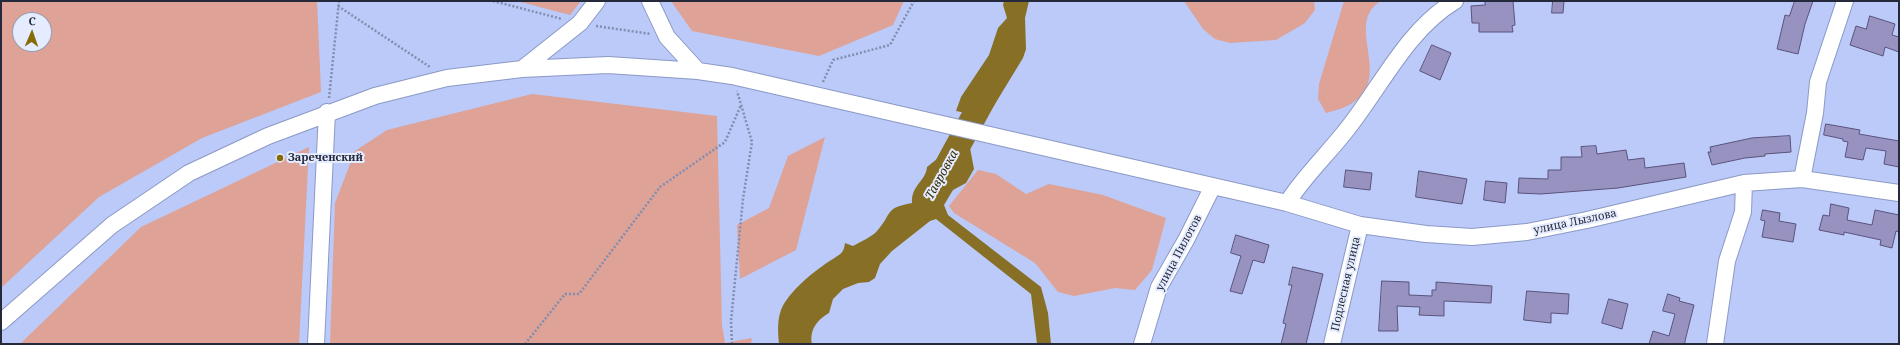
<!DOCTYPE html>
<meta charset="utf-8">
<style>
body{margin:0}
#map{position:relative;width:1900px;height:345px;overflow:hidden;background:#bbcaf8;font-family:"Noto Serif",serif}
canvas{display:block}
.frame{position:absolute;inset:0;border:2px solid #242a3b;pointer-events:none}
.north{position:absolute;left:12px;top:12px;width:40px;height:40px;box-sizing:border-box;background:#e5ecff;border:1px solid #989eb1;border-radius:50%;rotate:2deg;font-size:11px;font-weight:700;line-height:16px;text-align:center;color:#242a3b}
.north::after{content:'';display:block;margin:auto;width:14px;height:18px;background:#866b08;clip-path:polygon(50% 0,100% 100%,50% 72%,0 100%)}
</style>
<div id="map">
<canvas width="1900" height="345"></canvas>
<div class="frame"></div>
<div class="north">С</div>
</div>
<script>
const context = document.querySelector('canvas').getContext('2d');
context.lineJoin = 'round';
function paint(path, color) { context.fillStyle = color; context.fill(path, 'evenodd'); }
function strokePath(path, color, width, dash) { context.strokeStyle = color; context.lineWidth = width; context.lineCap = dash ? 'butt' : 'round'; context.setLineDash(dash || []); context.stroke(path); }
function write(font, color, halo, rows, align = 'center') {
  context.font = font + ' "Noto Serif",serif'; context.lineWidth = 4; context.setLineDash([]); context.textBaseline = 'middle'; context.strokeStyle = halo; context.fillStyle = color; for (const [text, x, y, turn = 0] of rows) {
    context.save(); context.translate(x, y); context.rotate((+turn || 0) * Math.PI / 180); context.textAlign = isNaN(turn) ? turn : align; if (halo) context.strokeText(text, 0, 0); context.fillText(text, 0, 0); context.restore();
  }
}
paint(new Path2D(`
 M1 1H317L321 92 202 138 99 197 1 288ZM20 20H44V44H20Z
 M517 1H581L570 15Z
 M671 1H904L893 25 819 56 692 31Z
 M1184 1H1314L1315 10 1305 23 1276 40 1230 43 1215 39 1203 29Z
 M1344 1H1381C1337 27 1412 94 1326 113L1318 99 1319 84Z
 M532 94 717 116 722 325 725 343 752 338 751 344H330L335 203 355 151 387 130Z
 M825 137 796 250 740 279 737 225 769 208 788 156Z
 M309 147 299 344H20L141 227Z
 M978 170 996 174 1026 194 1049 184 1103 195 1166 218 1152 270 1135 290 1115 288 1074 296 1058 292 1035 263 954 213 949 206Z`), '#dea297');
paint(new Path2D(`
 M1004 1H1029L1025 18 1026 49 1023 58 987 117 956 111 961 97 989 55 998 28 1007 18 1003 5Z
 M946 142 970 148 974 169 966 183 953 190 944 205 948 215 1041 287 1048 313 1051 344H1037L1031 294 936 219 930 221 892 251 880 264 875 278 869 282 858 283 843 289 833 299 829 313C818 319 809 330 812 344H779C778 333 777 321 781 310 788 292 816 269 833 259 840 254 844 253 845 243L853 246C860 242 872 237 877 231 893 213 884 208 912 203 911 185 926 181 927 167L937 159Z`), '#876f25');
strokePath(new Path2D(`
 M942 175 991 85`), '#876f25', 25);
const building = new Path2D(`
 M1485 1H1513L1515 25 1512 26 1513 32H1479V23H1472L1471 6 1485 5Z
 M1553 1H1564L1563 13H1552Z
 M1795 1H1813L1805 24 1798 54 1777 49 1785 15 1789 16Z
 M1870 16 1895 24 1892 35 1899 37V52L1885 47 1883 56 1850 45 1856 26 1866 29Z
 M1432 45 1451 53 1440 80 1420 71Z
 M1826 124 1860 130 1859 134 1899 141V167L1884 164 1886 151 1866 148 1863 160 1845 157 1848 142 1843 141V139L1824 135Z
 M1790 136 1791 152 1765 154V156L1745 158 1712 165 1708 152H1711L1710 147 1752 138Z
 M1596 146 1597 154 1626 150 1628 160 1644 158 1645 168 1684 163 1686 177 1618 188 1541 194 1518 193 1519 178 1548 179V170H1561V157H1582L1581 147Z
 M1346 170 1372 173 1370 190 1344 187Z
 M1419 171 1467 179 1462 204 1416 197Z
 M1486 181 1507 183 1505 203 1484 200Z
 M1831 204 1849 208 1847 220 1872 225 1875 210 1899 215V232L1896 231 1892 248 1880 245 1881 240 1844 232V235L1819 230 1823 215 1829 216Z
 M1763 210 1780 213 1779 221 1796 224 1793 242 1762 237 1765 221 1761 220Z
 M1236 235 1269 245 1264 263 1253 260 1242 294 1230 291 1241 256 1231 253Z
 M1293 267 1323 274 1306 344H1281L1286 324 1283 323 1292 285H1289Z
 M1382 281 1409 282V295L1432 296V290H1436V282L1492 286 1491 303 1444 301V316L1419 315 1420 307 1397 306 1398 331H1379Z
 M1527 291 1569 294 1568 314 1551 313V323L1524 320Z
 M1668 294 1680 298 1679 301 1694 305 1685 341V344H1649L1653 331 1669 336 1675 314 1663 311Z
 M1609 299 1628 304 1622 329 1602 323Z`);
paint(building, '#9892c0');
strokePath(building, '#59537c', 1);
const minor = new Path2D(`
 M650 1 667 37 698 71
 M522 69 580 23 597 1
 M1802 179 1815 113 1818 82 1845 1
 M1287 203C1304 176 1328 154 1348 128 1382 85 1407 30 1455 1
 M1 322 112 225 189 173 268 136 375 96 447 78 522 69 608 65 698 71 732 76 1287 203 1360 225 1426 234 1472 237 1527 232 1587 220 1744 183 1802 179 1899 193
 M316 344 327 112
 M1142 344 1159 287 1186 240 1213 186
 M1332 344 1360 225
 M1715 344 1727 261 1743 212 1744 183`);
strokePath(minor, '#8b99c5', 18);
strokePath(new Path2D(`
 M493 1 562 19
 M338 6 430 67
 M596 26 651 34
 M823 82 833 60 890 45 914 1
 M329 98 339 1
 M525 344 565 294H579L660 187 725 142 741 105
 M732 344 731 321 743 199 752 142 737 91`), '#818daf', 2.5, [2, 2]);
strokePath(minor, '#fff', 16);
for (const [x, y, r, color] of [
 [280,158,4,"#866b08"]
]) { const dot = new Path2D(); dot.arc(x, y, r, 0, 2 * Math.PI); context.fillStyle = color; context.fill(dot); strokePath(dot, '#e5ecff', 1.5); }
write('bold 11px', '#242a3b', '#e5ecff', [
 ["Зареченский",288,158]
], 'left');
write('11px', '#242a3b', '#e5ecff', [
 ["улица Лызлова",1575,222,-12],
 ["улица Пилотов",1179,253,-62],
 ["Подлесная улица",1346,284,-77]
]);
write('italic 12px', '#362900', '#e5ecff', [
 ["Тавровка",942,175,-61]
]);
</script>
